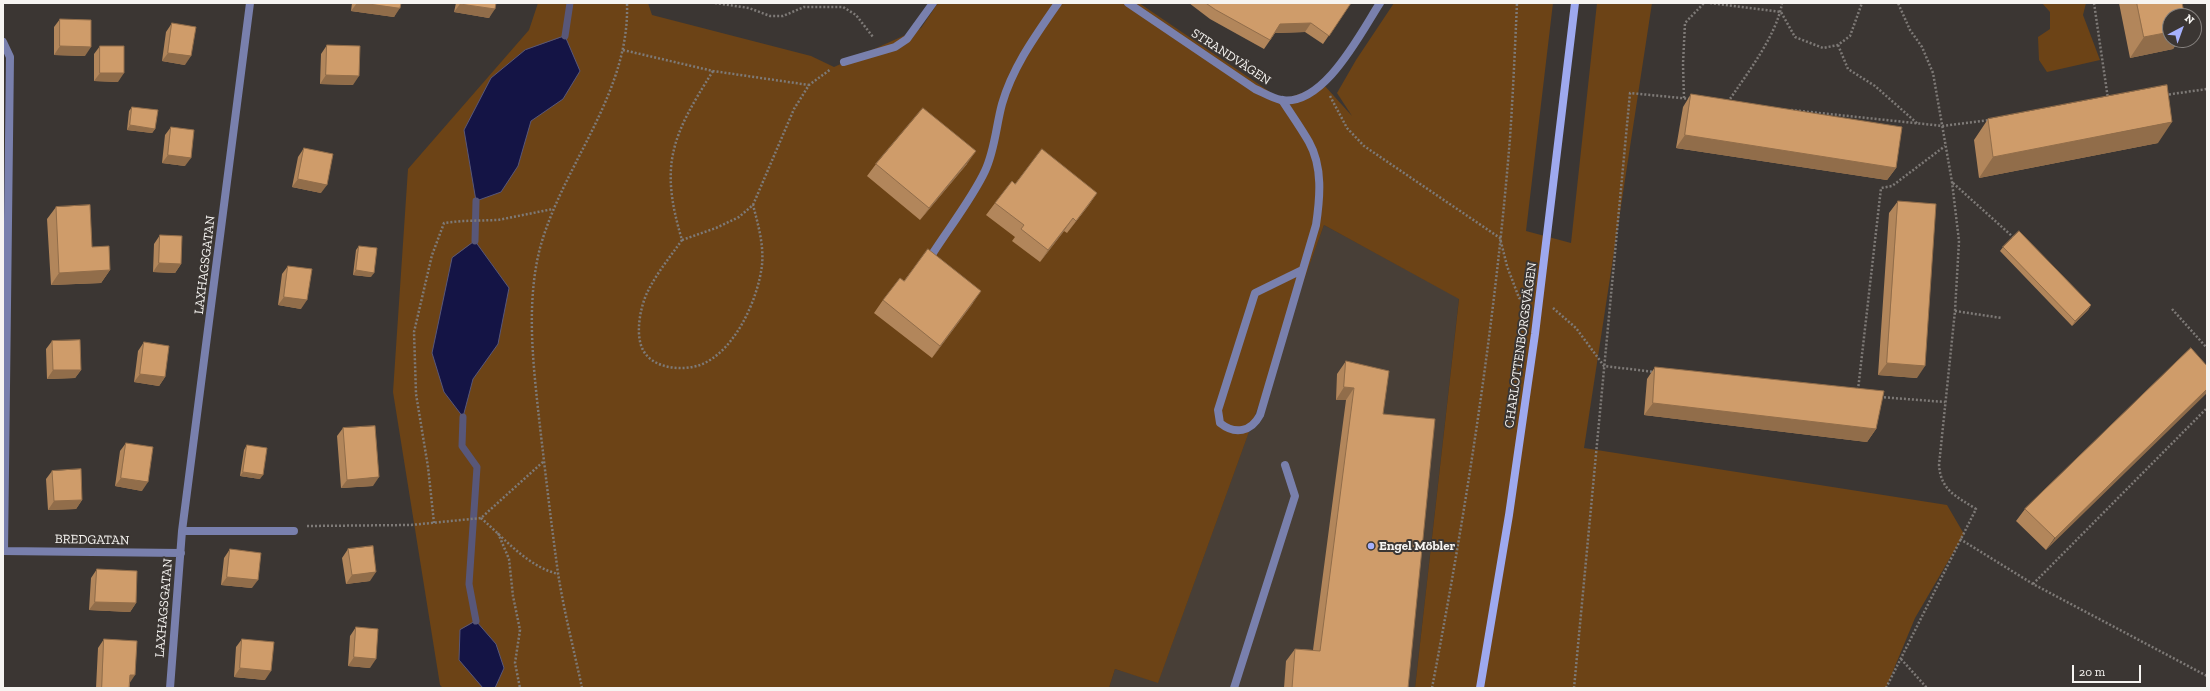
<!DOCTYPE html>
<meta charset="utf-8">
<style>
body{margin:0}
#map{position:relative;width:2210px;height:691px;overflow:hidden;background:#3b3633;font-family:"Zilla Slab",serif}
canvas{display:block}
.frame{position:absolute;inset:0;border:4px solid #f6f4f1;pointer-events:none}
.north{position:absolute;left:2162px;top:8px;width:40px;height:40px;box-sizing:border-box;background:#3b3633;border:1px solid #86827f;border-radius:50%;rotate:41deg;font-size:11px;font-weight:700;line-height:16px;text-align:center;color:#f6f4f1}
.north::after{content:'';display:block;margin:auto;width:14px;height:18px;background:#a6b1fc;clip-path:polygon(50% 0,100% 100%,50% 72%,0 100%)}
.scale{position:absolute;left:2072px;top:665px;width:69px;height:18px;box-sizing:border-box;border:2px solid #f6f4f1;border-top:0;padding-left:5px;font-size:12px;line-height:14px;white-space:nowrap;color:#f6f4f1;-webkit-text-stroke:3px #3b3633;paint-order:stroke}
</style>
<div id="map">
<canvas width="2210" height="691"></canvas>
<div class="frame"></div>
<div class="north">N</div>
<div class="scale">20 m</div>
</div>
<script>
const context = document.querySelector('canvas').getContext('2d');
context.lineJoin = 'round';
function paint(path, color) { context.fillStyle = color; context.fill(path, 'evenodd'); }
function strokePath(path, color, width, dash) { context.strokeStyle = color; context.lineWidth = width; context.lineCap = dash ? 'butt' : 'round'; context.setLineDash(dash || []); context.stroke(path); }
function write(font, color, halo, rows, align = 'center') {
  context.font = font + ' "Zilla Slab",serif'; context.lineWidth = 4; context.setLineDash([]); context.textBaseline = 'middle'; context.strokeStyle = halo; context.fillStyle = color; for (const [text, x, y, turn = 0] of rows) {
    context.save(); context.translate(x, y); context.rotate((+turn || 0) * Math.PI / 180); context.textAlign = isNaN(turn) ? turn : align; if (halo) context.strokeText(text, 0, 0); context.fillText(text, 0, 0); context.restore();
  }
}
paint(new Path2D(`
 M1324 225 1459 298 1415 688H1109L1115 669 1158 682Z`), '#483f37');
paint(new Path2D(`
 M538 3H648L652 15 811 56 834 67 921 28 938 3H1139L1282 100 1324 85 1352 116 1337 93 1356 60 1394 3H1553L1526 231 1571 243 1597 3H1652L1584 448 1947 505 1964 534 1915 618 1886 688H1415L1459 299 1324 225 1158 683 1115 669 1109 688H443L440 685 393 392 408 169 529 30Z
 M2042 3H2086L2083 15 2100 60 2047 72 2039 60 2038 37 2050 29V12Z`), '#6c4316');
const water = new Path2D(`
 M565 36 580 71 563 99 531 121 518 166 501 192 476 201 464 130 491 78 525 50Z
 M475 241 509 288 498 344 473 379 463 417 444 392 432 353 452 258Z
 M476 621 496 644 504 668 495 688H483L459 660 460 630Z`);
paint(water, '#141445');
strokePath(water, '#585779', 1);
strokePath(new Path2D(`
 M565 36 570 3
 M475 241 476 201
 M463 417 462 446 477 467 469 584 476 621`), '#585779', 7);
strokePath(new Path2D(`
 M715 3 749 8 770 16H783L804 7H843L856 15 873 37
 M1710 3 1781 12 1795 37 1823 48 1838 45 1850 36 1862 3
 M2094 3 2108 99
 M1838 45 1848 69 1875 86 1918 124
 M623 50 713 71 809 85
 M713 71C672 136 659 164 682 240L716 228 739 217 753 205 794 109 809 85 831 69
 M2165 95 2207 89
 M1330 96 1347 128 1364 146 1500 238 1507 266 1519 298 1524 299
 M1684 98 1683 64 1685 23 1704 3
 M1728 102C1746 75 1777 35 1782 3
 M1791 110 1943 126 1989 120
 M1953 183 2013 237
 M682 240C670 257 656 274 647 293 640 308 635 335 643 350 653 369 682 371 700 365 735 352 758 299 762 265 764 245 758 224 753 205
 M1553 308 1576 328 1604 366 1655 372
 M2172 309 2207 348
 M1955 311 2002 318
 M1858 390 1881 188 1892 186 1945 146
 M1880 397 1945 402
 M481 518C505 539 527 566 558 574
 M434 523 428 467 416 394 414 332 432 255 444 223 462 221 498 220 553 209
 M307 526 411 525 481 518 544 461
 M498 533 509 559 513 596 520 630 515 663 520 688
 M1960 539 2033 584 2207 676
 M2033 584 2207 408
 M1901 659 1927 688
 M582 688C574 650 564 612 558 573 551 522 545 470 539 418 533 363 526 303 540 248 563 164 630 94 627 3
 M1432 688C1467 506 1495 323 1510 138 1513 93 1515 48 1517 3
 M1574 688 1630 93 1691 99
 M1886 688 1976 509C1956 496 1941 491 1939 465L1955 311 1959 241 1952 182 1933 73 1922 47 1910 30 1898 3`), '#7e7a77', 2.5, [2, 2]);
strokePath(new Path2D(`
 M844 62 895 47 907 39 933 3
 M1282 100C1291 114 1301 128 1309 142 1323 167 1320 198 1316 225L1260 415C1251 432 1235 435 1220 423L1218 410 1255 293 1302 270
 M933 253C949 228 973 197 985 171 995 150 996 126 1002 104 1013 66 1036 35 1058 3
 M1234 688 1295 496 1285 465`), '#7980ad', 8);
strokePath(new Path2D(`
 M1128 3 1255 89C1264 93 1272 98 1281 100 1324 107 1361 32 1380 3
 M3 42 10 57 4 551
 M182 531H294
 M3 551 181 553
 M170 688 182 531 250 3`), '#7980ad', 8);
strokePath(new Path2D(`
 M1480 688 1509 515 1535 334 1575 3`), '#9ea9ef', 8);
paint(new Path2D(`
 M352 3H401L394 17 351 11Z
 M456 3H496L489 18 454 12Z
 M1189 3H1351L1323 44 1305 32 1275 33 1264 49 1210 19Z
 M2119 3H2182L2170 40H2179L2173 49 2130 58Z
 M60 19 85 56 54 55V27Z
 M172 23 185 65 162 61 166 32Z
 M327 45 353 85 320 84 321 54Z
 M100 46 118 82 94 81V54Z
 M1691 94 1896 168 1887 180 1676 148 1683 107Z
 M132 107 155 129 152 133 127 130 129 111Z
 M1988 119 2158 143 1979 178 1974 140Z
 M171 127 185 166 162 163 165 135Z
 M304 148 321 193 292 187 298 157Z
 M876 164H967L920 220 867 176Z
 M1015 184 1097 193 1088 206 1067 233 1064 231 1040 262 1012 241 1015 237 986 215 995 203Z
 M1898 201 1917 378 1878 375 1889 213Z
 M56 207 92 247 110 270 101 283 51 285 47 219Z
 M160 235 181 264 175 273 153 272 154 244Z
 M359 246 371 277 353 275 356 250Z
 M2003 247 2091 305 2088 310 2072 326 2000 251Z
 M288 266 301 309 278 305 282 274Z
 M904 281 973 303 932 358 874 313 883 300Z
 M52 341 81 370 75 378 47 379 46 349Z
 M144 342 165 377 159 386 134 382 138 351Z
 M2191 348 2046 550 2016 521 2025 509Z
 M1346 361 1383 414 1408 688H1284L1286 661 1295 649 1313 650 1346 400H1336L1337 374Z
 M1655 367 1876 429 1867 442 1644 415 1647 379Z
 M343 428 373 486 341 488 337 436Z
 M126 443 142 491 115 486 120 451Z
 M247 445 260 479 240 476 244 450Z
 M52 471 82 500 76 509 48 510 46 479Z
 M230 549 252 588 221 585 224 558Z
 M348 549 370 581 346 584 342 558Z
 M97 569 136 603 130 612 89 610 91 578Z
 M356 627 370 668 348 666 350 636Z
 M104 639 130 684 129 688H96L98 648Z
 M242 639 265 680 234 677 236 647Z`), '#b2865b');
paint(new Path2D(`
 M357 3H362L400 8 394 17 351 11Z
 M460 4 495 9 489 18 454 12Z
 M1311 23 1305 32 1274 33 1280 24Z
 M2170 32V40H2179L2173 49 2130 58 2144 37Z
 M60 46 91 47 85 56 54 55Z
 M168 53 191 56 185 65 162 61Z
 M100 73H124L118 82 94 81Z
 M326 75 359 76 353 85 320 84Z
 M2172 122 2158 143 1979 178 1993 157Z
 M130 125 155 129 152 133 127 130Z
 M1685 135 1896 168 1887 180 1676 148Z
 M976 151 967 164 920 220 929 208Z
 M168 155 191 158 185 166 162 163Z
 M298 179 327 185 321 193 292 187Z
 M1097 193 1088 206 1067 233Z
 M1073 218 1064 231 1040 262 1048 250Z
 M159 263 181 264 175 273 153 272Z
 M110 270 101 283 51 285 59 273Z
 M356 270 374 273 371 277 353 275Z
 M981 291 973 303 932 358 940 346Z
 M284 297 307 300 301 309 278 305Z
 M2091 305 2088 310 2072 326 2075 321Z
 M1887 363 1925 366 1917 378 1878 375Z
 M53 370H81L75 378 47 379Z
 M140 374 165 377 159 386 134 382Z
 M1344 387 1354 388 1346 400H1336Z
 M2207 389V393L2046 550 2055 538Z
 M1653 403 1876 429 1867 442 1644 415Z
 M243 472 263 475 260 479 240 476Z
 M379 477 373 486 341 488 347 480Z
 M121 478 148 482 142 491 115 486Z
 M82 500 76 509 48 510 54 501Z
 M376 572 370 581 346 584 352 575Z
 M227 577 258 580 252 588 221 585Z
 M95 602 136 603 130 612 89 610Z
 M354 657 376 659 370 668 348 666Z
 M240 668 271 671 265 680 234 677Z
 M130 675H135L129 684Z`), '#916d4a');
const building = new Path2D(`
 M362 3H401L400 8Z
 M460 3H496L495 9 460 4Z
 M1206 3H1351L1329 36 1311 23 1280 24 1270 40 1216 10Z
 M2137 3H2182L2185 16H2170V32L2144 37Z
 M60 19 91 20V47L60 46Z
 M172 23 196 27 191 56 168 53Z
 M327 45 360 46 359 76 326 75Z
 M100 46H124V73H100Z
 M2167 85 2172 122 1993 157 1988 119Z
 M1691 94 1902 127 1896 168 1685 135Z
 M132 107 158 110 155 129 130 125Z
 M923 108 976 151 929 208 876 164Z
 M171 127 194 130 191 158 168 155Z
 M304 148 333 154 327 185 298 179Z
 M1042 149 1097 193 1076 221 1073 218 1048 250 1021 229 1024 225 995 203 1012 181 1015 184Z
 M1898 201 1936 204 1925 366 1887 363Z
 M90 205 92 247 109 246 110 270 59 273 56 207Z
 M2019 231 2091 305 2075 321 2003 247Z
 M160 235 182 236 181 264 159 263Z
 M359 246 377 248 374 273 356 270Z
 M928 249 981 291 940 346 883 300 900 278 904 281Z
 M288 266 312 269 307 300 284 297Z
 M80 340 81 370H53L52 341Z
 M144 342 169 346 165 377 140 374Z
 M2191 348 2207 366V389L2055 538 2025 509Z
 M1346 361 1389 371 1383 414 1435 419 1408 688H1292L1295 649 1320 651 1354 388 1344 387Z
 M1655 367 1884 391 1876 429 1653 403Z
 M375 426 379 477 347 480 343 428Z
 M126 443 153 447 148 482 121 478Z
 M247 445 267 448 263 475 243 472Z
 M81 469 82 500 54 501 52 471Z
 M373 546 376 572 352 575 348 549Z
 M230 549 261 553 258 580 227 577Z
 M97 569 137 571 136 603 95 602Z
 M356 627 378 629 376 659 354 657Z
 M104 639 137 641 135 675H130L129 688H102Z
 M242 639 274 642 271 671 240 668Z`);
paint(building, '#cf9c6a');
strokePath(building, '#916d4a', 1);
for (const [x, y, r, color] of [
 [1371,546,4,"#a6b1fc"]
]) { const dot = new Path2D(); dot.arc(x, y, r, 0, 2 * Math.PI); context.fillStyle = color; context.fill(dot); strokePath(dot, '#3b3633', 1.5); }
write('13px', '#f6f4f1', '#3b3633', [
 ["STRANDVÄGEN",1231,57,33],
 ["LAXHAGSGATAN",205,265,-83],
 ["CHARLOTTENBORGSVÄGEN",1521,345,-82],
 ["BREDGATAN",92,540,1],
 ["LAXHAGSGATAN",164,608,-85]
]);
write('bold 13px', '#f6f4f1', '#3b3633', [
 ["Engel Möbler",1379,546]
], 'left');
</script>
